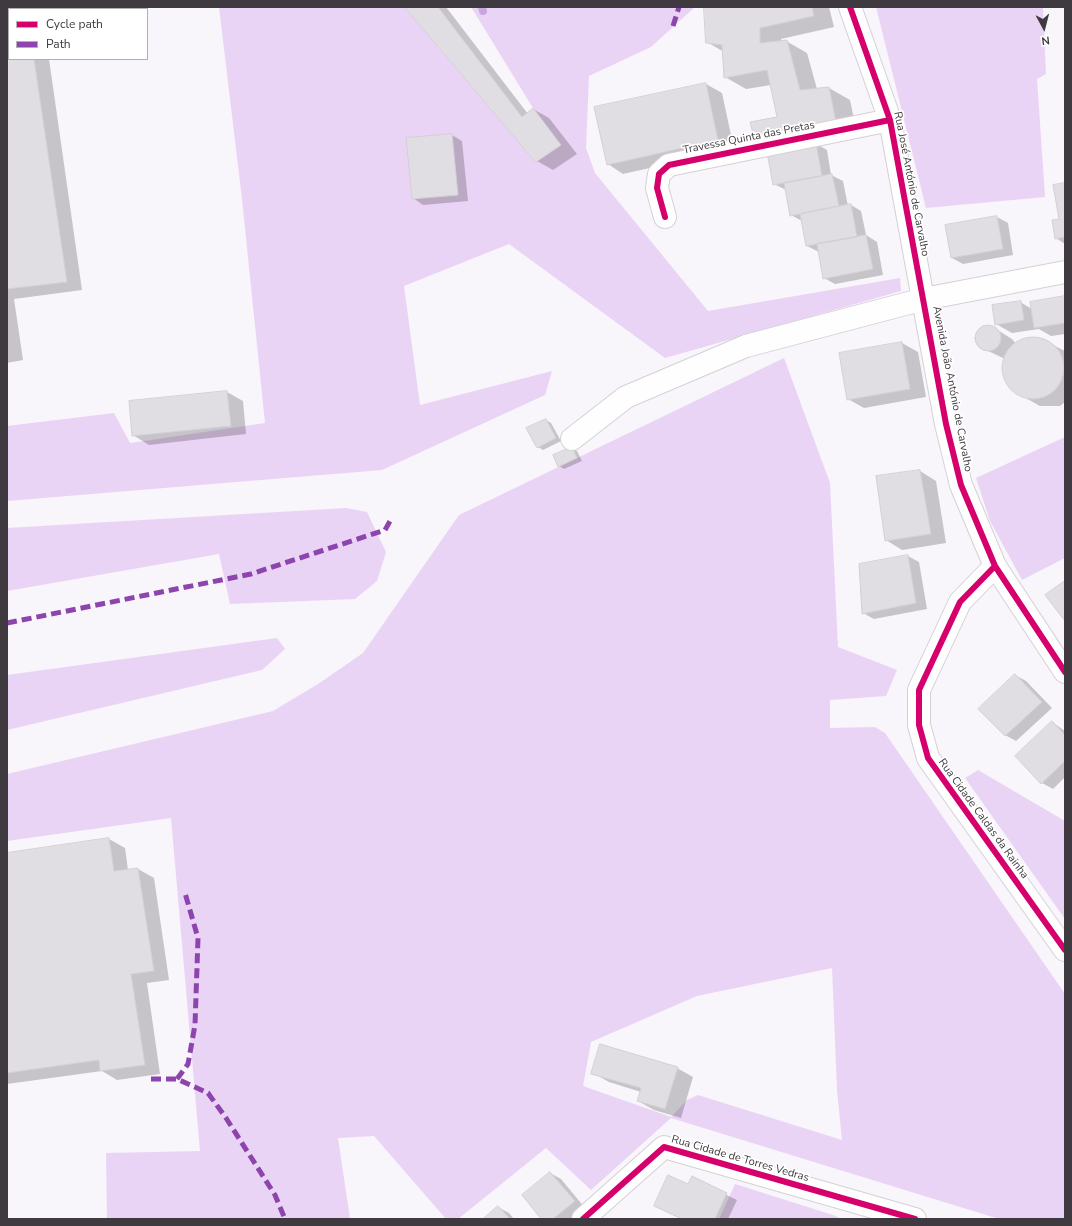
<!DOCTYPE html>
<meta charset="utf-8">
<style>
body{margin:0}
#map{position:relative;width:1072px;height:1226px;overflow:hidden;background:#f8f5fb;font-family:"Nunito Sans",sans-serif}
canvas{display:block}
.frame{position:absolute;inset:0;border:8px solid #3e3a3f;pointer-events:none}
.legend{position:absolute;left:8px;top:8px;width:140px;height:52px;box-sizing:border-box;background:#fff;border:1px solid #b2b0b2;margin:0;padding:5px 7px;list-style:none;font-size:12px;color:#3e3a3f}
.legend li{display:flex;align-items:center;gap:8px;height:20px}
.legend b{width:20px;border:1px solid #b2b0b2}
.north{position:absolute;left:1024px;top:8px;width:40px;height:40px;-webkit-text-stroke:3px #fff;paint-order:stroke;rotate:173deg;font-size:11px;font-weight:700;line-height:16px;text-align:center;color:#3e3a3f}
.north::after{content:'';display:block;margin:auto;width:14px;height:18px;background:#3e3a3f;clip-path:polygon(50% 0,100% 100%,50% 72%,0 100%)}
</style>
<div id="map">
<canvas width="1072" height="1226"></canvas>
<div class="frame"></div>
<ul class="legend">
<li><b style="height:5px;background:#d6006c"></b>Cycle path</li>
<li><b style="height:5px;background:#8e44ad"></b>Path</li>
</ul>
<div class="north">N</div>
</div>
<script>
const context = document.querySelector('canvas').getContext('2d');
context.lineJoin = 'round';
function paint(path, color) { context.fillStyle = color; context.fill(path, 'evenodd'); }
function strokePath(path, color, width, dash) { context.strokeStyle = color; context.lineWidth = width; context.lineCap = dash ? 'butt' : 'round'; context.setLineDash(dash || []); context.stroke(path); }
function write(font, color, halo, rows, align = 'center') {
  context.font = font + ' "Nunito Sans",sans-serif'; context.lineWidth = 3.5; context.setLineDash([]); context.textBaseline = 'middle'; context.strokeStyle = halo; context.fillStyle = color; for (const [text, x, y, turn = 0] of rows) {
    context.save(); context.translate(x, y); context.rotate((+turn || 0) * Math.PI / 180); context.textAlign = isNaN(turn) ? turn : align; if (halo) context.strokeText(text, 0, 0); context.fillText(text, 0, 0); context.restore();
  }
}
paint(new Path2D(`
 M219 7H405L536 162 561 145 533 108 471 7H695L651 47 589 76 586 148 595 173 708 311 900 278 901 291 665 358 509 244 404 286 420 405 552 371 545 395 382 470 7 501V426L114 413 130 443 265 423 242 199Z
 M876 7H1043L1046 74 1037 79 1045 197 926 208Z
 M784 358 830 483 838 647 897 670 886 696 830 700V728L875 727 885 733 1065 994V1219H999L671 1118 591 1190 546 1148 458 1219H446L374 1136 338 1138 350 1219H107L106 1153 200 1151 171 818 7 841V774L273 711 318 684 363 653 459 515ZM832 968 837 1090 842 1140 698 1095 687 1100 671 1117 583 1086 591 1042 697 996Z
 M1065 437V558L1022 580 990 521 976 478Z
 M346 508 367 512 386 552 377 581 355 599 230 604 219 554 7 591V528Z
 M277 638 285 649 262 670 7 730V675Z
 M978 770 1065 821V919L965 778Z
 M735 1184 833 1215 842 1219H719Z`), '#ead4f6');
paint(new Path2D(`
 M7 7H41V9H9V59H49L82 290 14 299 23 360 7 363Z
 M406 7H446L528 114 533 109 549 118 577 154 553 170 537 161Z
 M705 7H829L834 27 781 39V42L786 41 807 53 817 89 829 88 850 100 857 133 815 143 827 150 831 175 843 181 848 206 851 205 861 211 866 235 877 242 883 275 835 284 824 278 819 252 807 246 802 221 791 215 786 190 774 184 778 117 771 85 746 89 725 77 724 52 707 42Z
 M706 84 722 93 734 149 623 174 608 164Z
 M452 135 462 141 468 201 423 205 413 198Z
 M1065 184V244L1056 238Z
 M997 217 1008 223 1013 255 963 264 952 258 946 226Z
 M1065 297V334L1051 336 1039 329 1012 333 996 324 1020 302 1032 309Z
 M984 327 996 329 1012 339 1016 344 1028 338H1039L1065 351V402L1060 406H1040L1015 392 1009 385 1004 376 1003 367 1005 359 986 350 977 343 978 332Z
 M902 343 918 352 926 397 864 408 848 399Z
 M227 392 243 401 246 434 149 445 133 435Z
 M546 420 551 423 561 441 543 450 538 447Z
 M572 448 577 451 582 461 564 469 559 466Z
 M920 471 936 481 946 543 902 550 886 540Z
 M908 556 919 562 927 609 874 619 863 613 860 565Z
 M1015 675 1026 681 1052 708 1016 741 1005 735Z
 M1052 722 1065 731V777L1053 789 1042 783Z
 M109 839 125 848 128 870 138 869 154 878 169 980 147 983 160 1074 117 1080 102 1071 7 1084V854Z
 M677 1068 693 1077 681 1118 654 1110 638 1101 641 1092 609 1082 593 1073Z
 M550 1173 561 1179 585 1208 571 1219H543Z
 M692 1178 737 1200 728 1219H682L665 1211 689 1185Z
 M498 1207 509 1213 514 1219H485Z`), '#0003');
strokePath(new Path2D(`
 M482 7 483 11`), '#caa6df', 8);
const building = new Path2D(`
 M7 7H27V9H9V59H34L67 282 7 289Z
 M405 7H438L522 117 533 108 561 145 536 162Z
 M704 7H812L814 16 760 28V43L787 40 800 90 829 87 836 122 755 141 750 122 777 117 767 70 724 78 722 45 706 43Z
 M706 83 718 140 607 165 594 107Z
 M452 134 458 195 412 199 406 138Z
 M816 143 822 176 773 185 767 152Z
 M832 174 839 206 790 216 784 183Z
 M1065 183V237L1055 239 1052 220 1059 219 1053 185Z
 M851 204 857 237 806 246 800 214Z
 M997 216 1003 249 951 258 945 225Z
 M866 235 873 269 823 279 817 244Z
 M1065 296V323L1034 328 1030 302Z
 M1021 301 1024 320 995 325 992 305Z
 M975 338a13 13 0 1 1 26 0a13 13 0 1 1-26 0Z
 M1002 368a31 31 0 1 1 62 0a31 31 0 1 1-62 0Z
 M902 342 910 389 847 400 839 353Z
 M227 391 231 426 132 436 129 401Z
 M546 419 556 438 537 448 526 428Z
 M572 447 577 458 558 467 553 455Z
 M920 470 931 534 885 541 876 476Z
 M908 555 916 603 862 614 859 564Z
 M1065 581V621L1045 595Z
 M1015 674 1042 702 1005 736 978 709Z
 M1052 721 1065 735V761L1041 784 1015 756Z
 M109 838 114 871 138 868 154 971 131 974 145 1065 100 1071 99 1060 7 1073V853Z
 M600 1044 678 1067 665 1109 637 1101 641 1088 591 1074Z
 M550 1172 575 1201 553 1219H541L522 1195Z
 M668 1175 688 1184 692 1176 727 1193 715 1219H682L654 1206Z
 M498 1206 510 1219H483Z`);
paint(building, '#e1dee3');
strokePath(building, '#d3d0d5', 1);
const minor = new Path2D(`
 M850 7 890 120 946 424 961 485 995 566 1065 672
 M665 217 657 188 659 174 669 165 890 120
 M572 439 626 397 746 346 924 299 1065 272
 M995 566 960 602 919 690V725L928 758 1065 950
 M583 1219 664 1147 915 1219`);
strokePath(minor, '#d4d1d6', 24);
strokePath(minor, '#fefefe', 22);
strokePath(new Path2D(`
 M673 26 679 7
 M7 623 251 574 385 530 390 521
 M151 1079H177L208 1093 226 1118 275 1195 285 1219
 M177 1079 188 1064 195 1025 198 938 185 893`), '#8e44ad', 5, [10, 5]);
strokePath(new Path2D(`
 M850 7 890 120 946 424 961 485 995 566 1065 672
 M665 217 657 188 659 174 669 165 890 120
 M995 566 960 602 919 690V725L928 758 1065 950
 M583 1219 664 1147 915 1219`), '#d6006c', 6);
write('11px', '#3e3a3f', '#fff', [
 ["Travessa Quinta das Pretas",749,138,-11],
 ["Rua José António de Carvalho",911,184,79],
 ["Avenida João António de Carvalho",952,389,79],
 ["Rua Cidade Caldas da Rainha",983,819,54],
 ["Rua Cidade de Torres Vedras",740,1159,16]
]);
</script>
